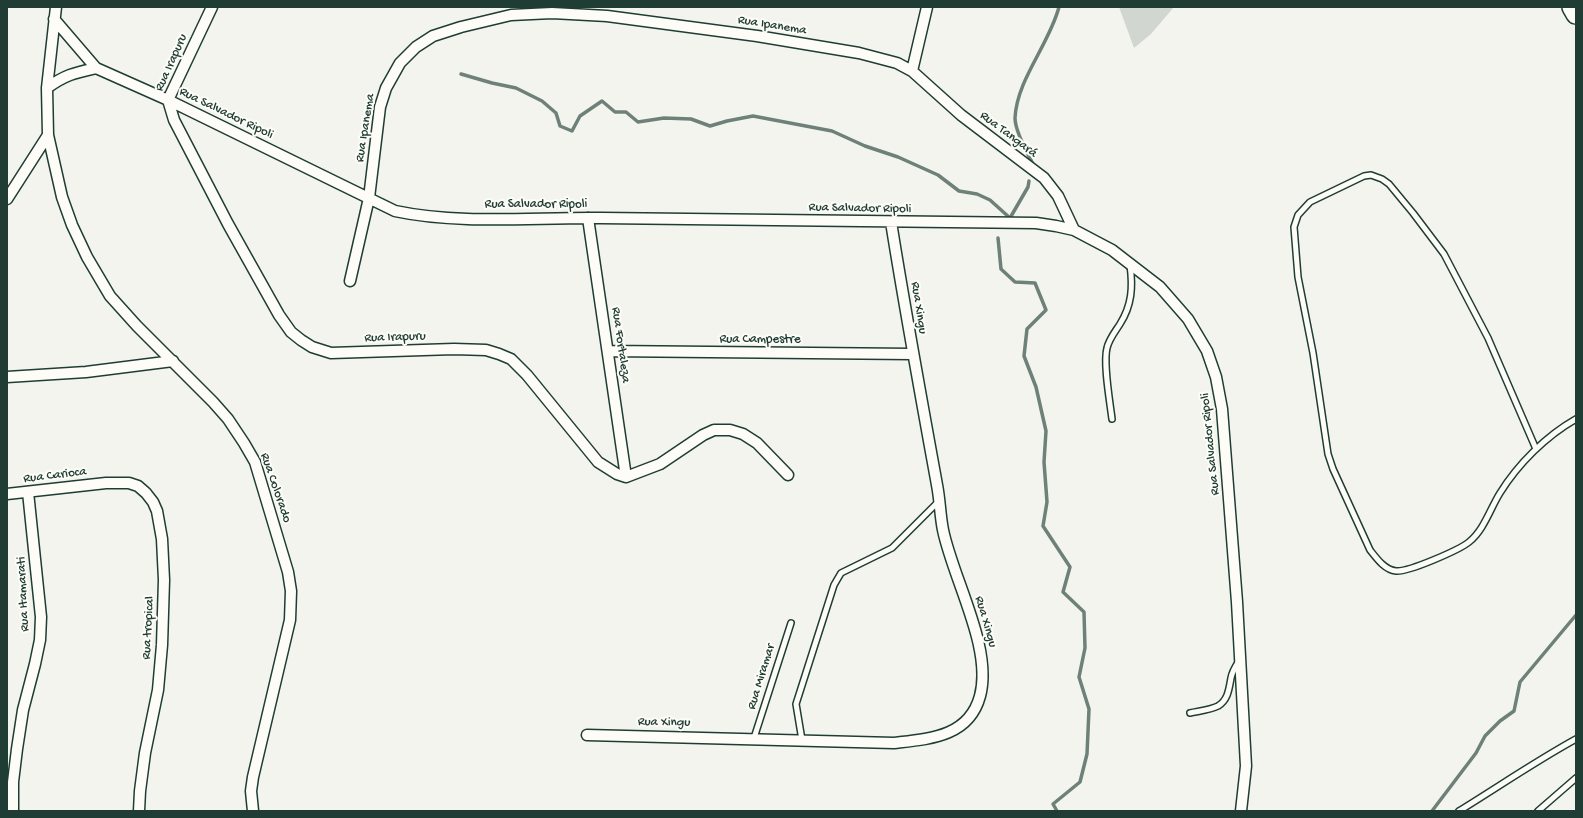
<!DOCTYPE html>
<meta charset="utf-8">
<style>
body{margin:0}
#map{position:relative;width:1583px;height:818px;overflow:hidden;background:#f4f4ef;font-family:"Gochi Hand",sans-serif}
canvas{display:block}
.frame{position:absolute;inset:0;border:8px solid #1f3d34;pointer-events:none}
</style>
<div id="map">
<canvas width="1583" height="818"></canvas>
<div class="frame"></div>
</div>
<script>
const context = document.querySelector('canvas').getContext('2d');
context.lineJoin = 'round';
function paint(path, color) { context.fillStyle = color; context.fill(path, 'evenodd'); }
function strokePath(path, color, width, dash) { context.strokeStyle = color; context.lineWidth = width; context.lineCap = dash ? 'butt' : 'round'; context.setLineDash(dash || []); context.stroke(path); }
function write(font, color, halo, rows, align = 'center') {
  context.font = font + ' "Gochi Hand",sans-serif'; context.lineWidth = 4; context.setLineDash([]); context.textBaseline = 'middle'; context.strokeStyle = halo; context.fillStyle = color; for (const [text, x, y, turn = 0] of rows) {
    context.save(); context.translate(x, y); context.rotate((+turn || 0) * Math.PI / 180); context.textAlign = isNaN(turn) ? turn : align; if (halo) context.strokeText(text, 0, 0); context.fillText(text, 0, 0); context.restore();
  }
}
paint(new Path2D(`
 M1119 7H1174L1151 34 1134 48Z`), '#d1d6d1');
strokePath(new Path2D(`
 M461 74 492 83 516 88 542 101 556 113 560 126 572 131 580 116 602 101 615 112H626L638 122 664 118 691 119 710 126 727 121 753 116 832 131 865 146 898 157 938 175 959 191 977 194 990 200 1010 218 1028 187 1029 181
 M1033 164C1027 153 1015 131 1015 118 1017 79 1049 45 1059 7
 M998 238 1001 269 1015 282 1035 283 1046 310 1027 329 1024 356 1036 387 1046 431 1044 462 1047 502 1043 526 1070 567 1063 592 1084 612 1085 648 1079 677 1089 709 1087 754 1080 782 1053 804 1057 811
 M1432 811 1476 753 1485 736 1500 721 1514 711 1520 682 1576 615`), '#6e8179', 3.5);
const lane = new Path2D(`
 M1112 419C1110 402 1103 364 1107 348 1109 339 1115 332 1120 324 1132 305 1133 287 1130 265
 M1536 449 1488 338 1444 254 1413 213 1389 184 1382 179 1371 175 1364 176 1310 202 1298 215 1294 227 1298 277 1313 353 1328 454 1333 469 1370 550C1377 559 1385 570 1396 571 1409 572 1459 550 1469 542 1484 530 1490 509 1500 493 1518 464 1546 436 1576 419
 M1190 713C1199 711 1210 710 1218 706 1228 700 1229 689 1231 678 1232 672 1235 667 1239 661
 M754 738 791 623
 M802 740 796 704 834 585 841 573 892 548 939 501
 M1459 811C1498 787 1536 761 1576 739
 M1538 811 1576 778`);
const street = new Path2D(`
 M56 7 47 88 48 135 62 197 72 225 87 257 110 296 137 326 213 402 228 419 244 443 255 462 288 572 291 591 290 620 253 777 251 791 253 811
 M212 7 168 100 174 120 228 224 279 315 291 332 301 340 312 347 331 353 454 349 486 350 499 354 511 359 527 375 598 462 617 474 626 477 660 464 703 435 714 430H730L743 434 757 443 788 475
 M54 19 96 68 168 100 395 211C461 225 534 217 601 218 746 220 891 222 1036 223L1056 226 1074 230 1112 250 1160 287 1188 319 1207 351 1216 377 1222 409 1237 602 1246 766 1241 811
 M912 71 927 7
 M47 88C65 75 74 73 96 68
 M7 199 48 135
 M588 218 626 477
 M350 281 369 198 380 107 386 88 400 63 416 47 433 36 461 27 511 15 552 13 607 16 757 36 859 53 897 63 912 71 961 115 1044 178 1058 196 1074 230
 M608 351 912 354
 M7 377 86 372 173 361
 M7 494 106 483H129L138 486 146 493 153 502 157 511 162 539 164 580 162 645 158 690 145 753 140 791 139 811
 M587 735 894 743C929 739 969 737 980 696 993 648 953 579 943 530 940 515 940 500 937 485 921 397 905 310 891 222
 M13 811V782L17 749 23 710 35 664 40 640 41 617 28 492`);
const highway = new Path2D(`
 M1572 7 1576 14`);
strokePath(lane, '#1f3d34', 8);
strokePath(street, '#1f3d34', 13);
strokePath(highway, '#1f3d34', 22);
strokePath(lane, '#fdfcf7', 5);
strokePath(street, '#fdfcf7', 10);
strokePath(highway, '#fdfcf7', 19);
write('13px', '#1f3d34', '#fdfcf7', [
 ["Rua Ipanema",772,26,9],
 ["Rua Irapuru",172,63,-66],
 ["Rua Salvador Ripoli",226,114,26],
 ["Rua Ipanema",366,128,-81],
 ["Rua Tangará",1008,135,37],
 ["Rua Salvador Ripoli",536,205],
 ["Rua Salvador Ripoli",860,209,1],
 ["Rua Xingu",918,308,81],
 ["Rua Irapuru",395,338,-2],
 ["Rua Campestre",760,340],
 ["Rua Fortaleza",620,345,82],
 ["Rua Salvador Ripoli",1211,444,-96],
 ["Rua Carioca",55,476,-7],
 ["Rua Colorado",275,488,71],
 ["Rua Itamarati",24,594,-93],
 ["Rua Xingu",985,622,74],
 ["Rua tropical",149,628,-87],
 ["Rua Miramar",762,677,-73],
 ["Rua Xingu",664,723,1]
]);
</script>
